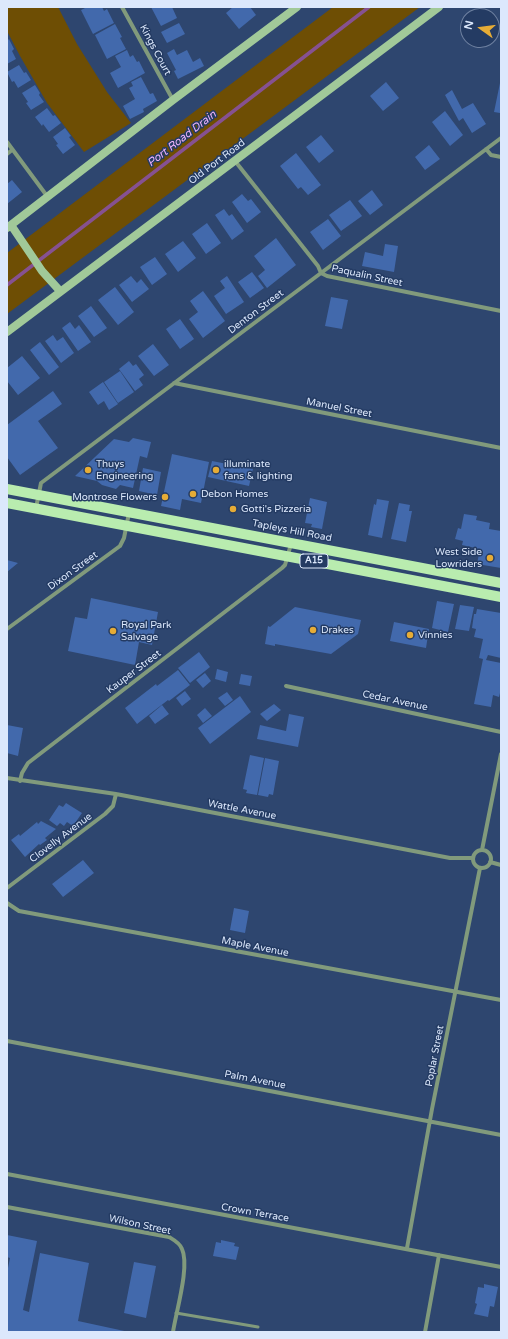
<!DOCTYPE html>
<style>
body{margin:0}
#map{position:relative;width:508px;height:1339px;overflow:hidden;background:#2e466f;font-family:"Varela Round",sans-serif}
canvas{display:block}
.frame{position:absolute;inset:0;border:8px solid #dce8fc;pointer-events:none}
.north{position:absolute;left:460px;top:8px;width:40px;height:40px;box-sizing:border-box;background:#243b63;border:1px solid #6e80a0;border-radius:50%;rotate:284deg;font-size:11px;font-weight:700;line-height:16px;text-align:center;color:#dce8fc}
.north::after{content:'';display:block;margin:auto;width:14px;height:18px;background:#e6ac36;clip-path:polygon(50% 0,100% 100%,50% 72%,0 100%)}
</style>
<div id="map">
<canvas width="508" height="1339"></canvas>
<div class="frame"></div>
<div class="north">N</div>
</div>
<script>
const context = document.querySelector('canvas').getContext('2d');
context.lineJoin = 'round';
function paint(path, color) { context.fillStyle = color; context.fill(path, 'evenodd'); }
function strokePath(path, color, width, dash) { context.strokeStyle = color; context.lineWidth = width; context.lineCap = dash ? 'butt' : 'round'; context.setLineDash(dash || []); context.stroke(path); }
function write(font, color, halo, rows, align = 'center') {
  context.font = font + ' "Varela Round",sans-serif'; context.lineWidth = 3; context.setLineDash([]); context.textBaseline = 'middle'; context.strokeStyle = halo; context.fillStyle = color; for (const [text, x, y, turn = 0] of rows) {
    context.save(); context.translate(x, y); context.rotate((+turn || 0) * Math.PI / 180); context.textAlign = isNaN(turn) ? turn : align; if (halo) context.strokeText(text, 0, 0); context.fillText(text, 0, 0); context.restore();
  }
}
paint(new Path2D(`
 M7 7H58L77 44 107 92 131 123 84 152 47 103 20 56 7 31Z
 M333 7H420L7 314V253Z`), '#6e4e04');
strokePath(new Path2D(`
 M7 285 369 7`), '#865191', 3.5);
paint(new Path2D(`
 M87 7H102L104 11 107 9 114 23 93 34 81 10Z
 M151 7H172L177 18 161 26Z
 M233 7H250L256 15 239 29 226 13Z
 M179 23 185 34 167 43 161 32Z
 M115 24 122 37 120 38 126 49 107 59 95 35Z
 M9 39 14 49 12 51 16 59 7 64V41Z
 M174 49 177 55 187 50 193 62 200 58 204 66 178 79 174 71 176 70 167 53Z
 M127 50 130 57 133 55 137 62 139 61 145 73 118 88 110 73 121 67 115 56Z
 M19 65 24 73 26 72 31 80 18 88 14 81 12 82 7 72Z
 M141 77 150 94 153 93 157 101 143 109 144 112 130 119 123 106 135 99 129 88 133 86 131 82Z
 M386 82 399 98 383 111 370 96Z
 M500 83H501L500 113 494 112Z
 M35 85 40 93 39 95 44 102 31 110 26 103 28 102 22 93Z
 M452 90 462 109 473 103 486 124 472 133 463 118 459 121 445 95Z
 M47 108 53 116 55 115 61 123 49 132 43 124 42 126 35 117Z
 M445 111 463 135 450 146 432 122Z
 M65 128 71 136 69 137 75 145 63 154 56 145 58 144 53 137Z
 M321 135 334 151 319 163 306 147Z
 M429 145 440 159 425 170 415 157Z
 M296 153 321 185 308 195 301 187 298 189 280 166Z
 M12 180 22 192 7 204V184Z
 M372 190 383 205 370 215 358 201Z
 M242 194 248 201 251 199 261 212 247 223 232 202Z
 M350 200 362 216 341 231 329 215Z
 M224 209 229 216 232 214 244 231 232 240 215 215Z
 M328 219 341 236 323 250 310 232Z
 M207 223 221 243 206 254 192 234Z
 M276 238 296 265 267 288 258 276 265 270 254 256Z
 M183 241 196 258 178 272 165 254Z
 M385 244 398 246 394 272 362 266 365 252 383 256Z
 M155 257 167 274 152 285 140 267Z
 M252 272 264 288 250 298 238 282Z
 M131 276 137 283 141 279 149 289 132 302 119 285Z
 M227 276 244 302 226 314 214 296 225 288 220 281Z
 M115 287 134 312 118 325 98 300Z
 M203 291 225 321 203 338 189 319 198 312 190 301Z
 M331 297 348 300 342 329 325 326Z
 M91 306 107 328 94 337 78 316Z
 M180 319 194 339 180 349 166 329Z
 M70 322 75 329 79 325 91 342 78 351 62 328Z
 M53 335 57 341 63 337 74 353 61 363 45 341Z
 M40 342 59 367 49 375 30 350Z
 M153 344 169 365 154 376 138 356Z
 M22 356 40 378 18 395 7 381V368Z
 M129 361 133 366 136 364 144 375 139 379 143 385 135 391 119 369Z
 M120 371 134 392 118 403 104 382Z
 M103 382 118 404 109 410 104 401 98 405 89 392Z
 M53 391 62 404 38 421 58 448 20 475 7 457V425Z
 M133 438 151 442 147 458 140 456 133 488 120 485 116 489 102 485 97 481 75 476 114 439 129 442Z
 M172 454 209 462 201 503 182 499 180 510 161 506Z
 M212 461 253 469 249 486 208 477Z
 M143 468 161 472 157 495 139 491Z
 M310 498 327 502 322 529 311 527 312 524 305 523Z
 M377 499 389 501 382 538 368 535 374 504 376 505Z
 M399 503 410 505 409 511H412L406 542 391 539Z
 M464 514 477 516 476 520 490 523 489 529 501 531V568L477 564 480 549 462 545 463 541 455 539 458 528 461 529Z
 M7 560 18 563 7 572Z
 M91 598 158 612 152 645 139 642 135 665 68 651 75 617 87 619Z
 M437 601 454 604 448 632 432 628Z
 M460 605 474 607 469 631 455 629Z
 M295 607 361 620 358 634 331 654 275 644V646L265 644 268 626 270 627Z
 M477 609 501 613V658L488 655 486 660 501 663V689L499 697 493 695 491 707 474 704 483 659 479 658 483 639 474 637 476 629 472 628 474 614H476Z
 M394 622 429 629 426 648 390 641Z
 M199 652 210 667 190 683 178 668Z
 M217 669 228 672 226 682 215 679Z
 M178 670 190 685 169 701 168 700 137 724 125 708 156 684 157 686Z
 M205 673 211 681 203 688 196 680Z
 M241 674 252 676 250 686 239 684Z
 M185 691 191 699 182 706 176 698Z
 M227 692 233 700 225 706 218 698Z
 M240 696 251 712 210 744 198 728Z
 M274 704 281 710 267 721 260 714Z
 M162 705 169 714 155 724 149 716Z
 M205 708 212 716 203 723 197 715Z
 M289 714 304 717 298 747 257 739 260 725 286 731Z
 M7 725 23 728 18 756 7 753Z
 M250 755 264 758 257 795 246 793 247 790 243 789Z
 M265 758 279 761 273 795 269 794 268 797 258 795Z
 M66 803 82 813 73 826 67 822 64 826 60 823 57 826 49 820 59 805 63 807Z
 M41 821 56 829 45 838 47 840 40 845 39 844 25 857 11 840 19 834 20 836 37 822 38 824Z
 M83 860 94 873 63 897 52 884Z
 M234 908 249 911 245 933 230 930Z
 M7 1235 37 1241 23 1310 29 1312 40 1253 89 1263 78 1321 129 1332H7V1273L10 1258 7 1257Z
 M221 1240 235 1243 234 1246 239 1247 236 1260 213 1256 216 1242 221 1243Z
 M134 1262 156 1266 146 1318 124 1313Z
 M484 1284 498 1287 494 1307 490 1306 488 1317 474 1314 477 1304 475 1303 478 1287 484 1288Z`), '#4269ac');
strokePath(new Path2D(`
 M176 1313 258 1327`), '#819a7c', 3);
strokePath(new Path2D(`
 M122 7 173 100
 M7 142 47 196
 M486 149 491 155 501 157
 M7 154 12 150
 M235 161 318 266 321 273 327 276 501 311
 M174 383 501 448
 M36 508 41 483 501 138
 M7 629 120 546 124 538 129 513
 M286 686 501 732
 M7 778 116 794 450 858H473
 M20 781 22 773 28 763 282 568 285 565 291 544
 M473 859a9 9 0 1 1 18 0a9 9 0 1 1-18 0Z
 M482 850 501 754
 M490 862 501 865
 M7 888 105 814 113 806 116 794
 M7 903 19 911 501 1000
 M7 1041 501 1135
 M7 1174 501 1267
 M7 1207 169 1237C174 1240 180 1243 182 1249 190 1266 176 1312 173 1332
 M407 1248 432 1109 480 868
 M425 1332 439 1255`), '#819a7c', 4);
strokePath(new Path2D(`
 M11 225 42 271 60 291
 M7 228 173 100 297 7
 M7 332 439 7`), '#a1c999', 8);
strokePath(new Path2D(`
 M7 489 501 583
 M7 503 501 597`), '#b9ecaf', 10);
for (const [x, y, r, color] of [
 [88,470,4,"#e6ac36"],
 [216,470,4,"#e6ac36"],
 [193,494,4,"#e6ac36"],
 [165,497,4,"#e6ac36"],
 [233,509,4,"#e6ac36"],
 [490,558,4,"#e6ac36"],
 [313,630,4,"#e6ac36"],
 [113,631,4,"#e6ac36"],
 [410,635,4,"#e6ac36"]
]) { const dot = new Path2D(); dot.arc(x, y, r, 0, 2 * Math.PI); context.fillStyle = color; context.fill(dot); strokePath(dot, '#243b63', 1.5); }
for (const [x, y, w] of [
 [314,561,28]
]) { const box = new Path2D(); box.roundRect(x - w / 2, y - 7, w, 14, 3); context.fillStyle = '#243b63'; context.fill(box); strokePath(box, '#dce8fc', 1); }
write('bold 9px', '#dce8fc', null, [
 ["A15",314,561]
]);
write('10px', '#dce8fc', '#243b63', [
 ["Kings Court",155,50,62],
 ["Old Port Road",217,162,-37],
 ["Paqualin Street",367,276,12],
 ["Denton Street",256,312,-37],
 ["Manuel Street",339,408,11],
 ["Tapleys Hill Road",292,531,11],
 ["Dixon Street",73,571,-36],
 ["Kauper Street",134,672,-37],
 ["Cedar Avenue",395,701,12],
 ["Wattle Avenue",242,810,11],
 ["Clovelly Avenue",61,838,-37],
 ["Maple Avenue",255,947,11],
 ["Poplar Street",435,1056,-79],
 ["Palm Avenue",255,1080,11],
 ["Crown Terrace",255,1213,10],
 ["Wilson Street",140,1225,12]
]);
write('10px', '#dce8fc', '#243b63', [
 ["Thuys",96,464],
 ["Engineering",96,476],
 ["illuminate",224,464],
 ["fans & lighting",224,476],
 ["Debon Homes",201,494],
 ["Montrose Flowers",157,497,"right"],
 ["Gotti's Pizzeria",241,509],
 ["West Side",482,552,"right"],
 ["Lowriders",482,564,"right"],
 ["Royal Park",121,625],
 ["Salvage",121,637],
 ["Drakes",321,630],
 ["Vinnies",418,635]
], 'left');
write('italic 11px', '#f0b4fc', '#243b63', [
 ["Port Road Drain",182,139,-38]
]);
</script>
